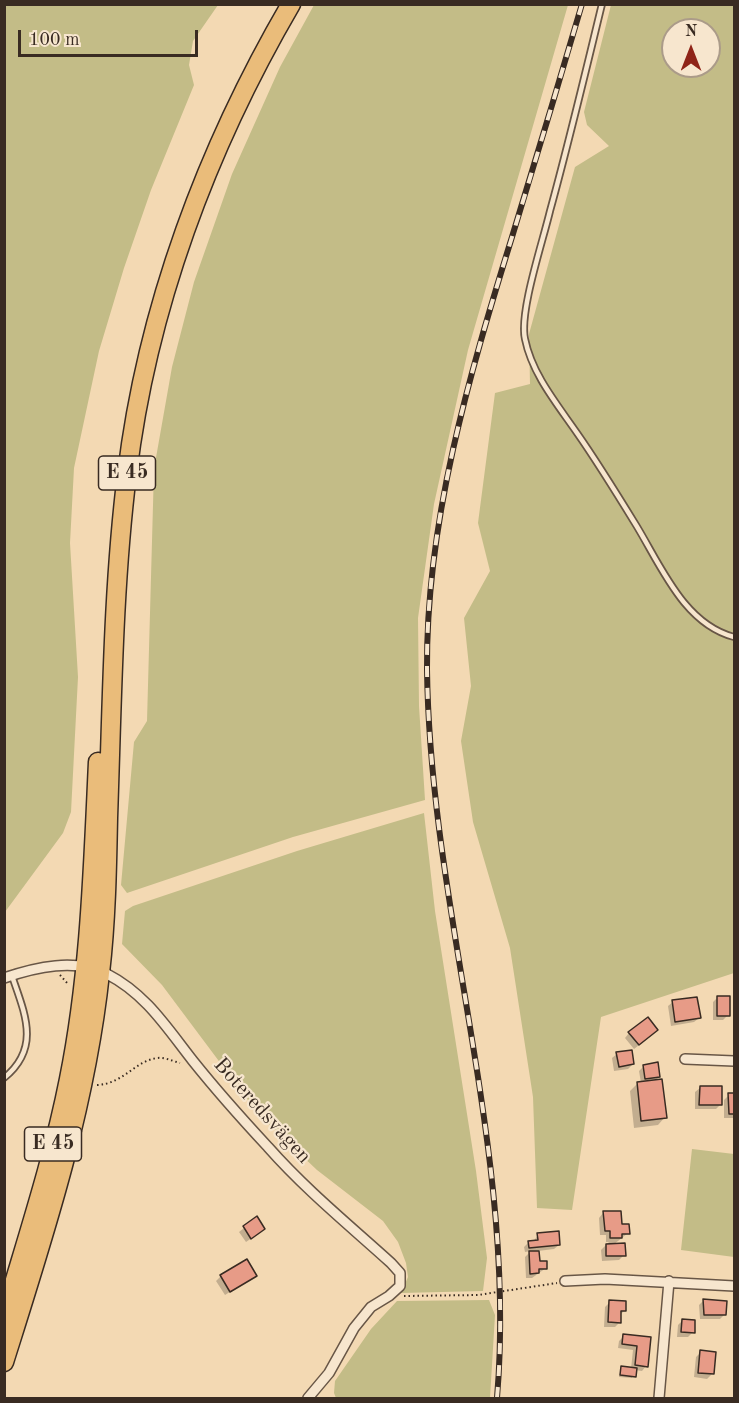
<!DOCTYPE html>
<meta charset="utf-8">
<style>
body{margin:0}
#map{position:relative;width:739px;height:1403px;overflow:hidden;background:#f3d9b3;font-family:"Old Standard TT",serif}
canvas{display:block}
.frame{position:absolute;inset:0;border:6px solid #392b22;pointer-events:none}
.north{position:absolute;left:661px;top:18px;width:60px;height:60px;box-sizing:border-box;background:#f7e6ce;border:2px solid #ab9b89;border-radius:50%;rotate:0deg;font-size:16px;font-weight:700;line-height:24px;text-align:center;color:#392b22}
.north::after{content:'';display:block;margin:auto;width:21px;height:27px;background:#8f2418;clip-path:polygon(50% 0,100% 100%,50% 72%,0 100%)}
.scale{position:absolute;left:18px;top:30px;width:180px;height:27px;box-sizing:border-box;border:3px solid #392b22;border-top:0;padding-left:8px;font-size:18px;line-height:21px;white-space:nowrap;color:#392b22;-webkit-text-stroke:4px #f7e6ce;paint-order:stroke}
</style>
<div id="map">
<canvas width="739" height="1403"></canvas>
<div class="frame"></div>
<div class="north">N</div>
<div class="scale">100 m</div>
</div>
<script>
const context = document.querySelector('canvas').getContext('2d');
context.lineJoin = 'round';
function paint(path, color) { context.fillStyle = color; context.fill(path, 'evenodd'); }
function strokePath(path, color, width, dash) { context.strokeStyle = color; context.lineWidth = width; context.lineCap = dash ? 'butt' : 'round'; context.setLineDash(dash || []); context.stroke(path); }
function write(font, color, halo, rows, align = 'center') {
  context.font = font + ' "Old Standard TT",serif'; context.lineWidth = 4.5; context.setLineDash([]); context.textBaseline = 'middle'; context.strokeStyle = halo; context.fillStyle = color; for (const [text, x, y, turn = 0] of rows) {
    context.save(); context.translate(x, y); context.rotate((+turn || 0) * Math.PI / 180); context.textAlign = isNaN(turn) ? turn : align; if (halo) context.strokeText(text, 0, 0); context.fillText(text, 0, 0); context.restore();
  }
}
paint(new Path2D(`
 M5 4 218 5 193 41 189 65 194 85 151 190 124 268 99 351 74 468 70 543 78 677 71 812 63 833 5 912Z
 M314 5H568L468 350 434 504 418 618 419 706 425 800 293 837 127 893 121 885 134 742 147 721 154 469 172 367 194 282 232 174 280 67Z
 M611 5H734V973L601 1017 572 1210 537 1208 533 1097 510 948 473 822 461 741 471 686 464 618 490 571 478 523 495 393 530 384 529 334 575 167 609 146 587 125 584 112ZM673 30H709V66H673Z
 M424 813 435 911 476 1171 487 1258 483 1291 401 1293 408 1277 406 1263 398 1242 383 1221 317 1170 260 1116 162 985 122 944 125 911 133 906 297 851Z
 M692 1149 734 1154V1257L681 1250Z
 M489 1300 495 1315 490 1398H336L334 1393 335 1381 371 1329 397 1301Z`), '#c3bc87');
paint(new Path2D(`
 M718 997 728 1015 723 1020H713V1002Z
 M673 1002 699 1018 694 1022 671 1026 668 1006Z
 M629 1033 652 1035 634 1049 625 1038Z
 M617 1054 633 1064 628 1069 614 1071 612 1058Z
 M644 1066 659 1077 654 1082 665 1117 658 1125 634 1128 630 1091 637 1084 641 1083 639 1071Z
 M700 1088 721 1104 716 1109H695V1092Z
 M729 1095H734V1118H724V1100Z
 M603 1213 628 1233 613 1245 624 1255 619 1260 602 1261 601 1250 609 1242H606V1235H600L599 1218Z
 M257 1218 259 1233 246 1242 239 1232Z
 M538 1235 559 1245 554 1249 538 1251V1263L546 1268 532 1278H526L525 1257 531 1251 525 1252 524 1247 529 1242H533Z
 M221 1276H255L225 1295 216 1281Z
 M704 1300 725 1314 720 1319H700L699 1305Z
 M610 1302 624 1311 620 1315V1322L615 1327H604L605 1307Z
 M682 1321 693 1332 688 1337H677L678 1325Z
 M624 1336 649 1339 646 1366 642 1371 635 1370 632 1378 619 1377 621 1368 631 1369 633 1350 618 1348 619 1341Z
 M701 1352 712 1374 707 1379 694 1377 696 1357Z`), '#0003');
const building = new Path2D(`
 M717 996H730V1016H717Z
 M697 997 701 1018 675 1022 672 1000Z
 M648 1017 658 1030 639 1045 628 1032Z
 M632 1050 634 1064 619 1067 616 1052Z
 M658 1062 660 1077 645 1079 643 1065Z
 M662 1079 667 1118 641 1121 637 1082Z
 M700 1086H722V1105H699Z
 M728 1093H734V1114H729Z
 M603 1211H621L622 1224H629L630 1234H622V1238H610V1231H605Z
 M257 1216 265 1229 251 1239 243 1226Z
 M559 1231 560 1245 529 1248 528 1241 538 1240 537 1233Z
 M625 1243 626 1256H606V1244Z
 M529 1251H539L540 1261H547V1269H539V1273L530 1274Z
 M247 1259 257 1276 230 1292 220 1275Z
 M703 1299 727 1301 726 1315H704Z
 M609 1300 626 1301V1311H621V1323L608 1322Z
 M682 1319 695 1320V1333L681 1332Z
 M623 1334 651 1337 648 1367 635 1365 637 1346 622 1344Z
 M700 1350 716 1352 714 1374 698 1373Z
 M621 1366 637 1368 636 1377 620 1375Z`);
paint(building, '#e79b87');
strokePath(building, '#392b22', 1.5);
const lane = new Path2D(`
 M602 4C585 74 569 142 550 211 543 241 519 312 525 339 532 374 557 404 577 433 598 463 617 494 636 525 661 566 684 624 734 637
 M4 1078C41 1048 25 1014 12 976`);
const street = new Path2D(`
 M4 978C36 967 75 958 107 974 146 994 167 1028 193 1061 217 1091 242 1119 268 1147 305 1189 349 1225 391 1263L400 1273V1286L389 1296 371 1307 354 1328 329 1373 308 1398
 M685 1059 734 1061
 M565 1281 605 1279 734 1286
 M659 1398 669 1281`);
const highway = new Path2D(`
 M4 1317C27 1238 53 1160 69 1079 90 975 93 868 98 762
 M4 1362C44 1235 86 1107 100 973 106 922 107 870 108 818 112 704 113 587 127 474 147 308 207 148 291 4`);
strokePath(lane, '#685646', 8);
strokePath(street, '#685646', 12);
strokePath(highway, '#392b22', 21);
strokePath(new Path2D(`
 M60 975 68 984
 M97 1085C123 1084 135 1061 157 1058 165 1057 172 1061 180 1063
 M404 1296 478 1295 557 1283`), '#392b22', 2, [1.5, 3]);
strokePath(lane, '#f7e6ce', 4.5);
strokePath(street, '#f7e6ce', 9);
strokePath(highway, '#eabc7a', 18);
const rail = new Path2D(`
 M497 1398C518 1152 430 914 427 669 426 521 469 376 512 237 536 159 559 82 582 4`);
strokePath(rail, '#392b22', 6);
strokePath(rail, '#f7e6ce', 4, [11]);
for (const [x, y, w] of [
 [127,473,57],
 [53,1144,57]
]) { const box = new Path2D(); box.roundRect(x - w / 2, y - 17, w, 34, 4.5); context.fillStyle = '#f7e6ce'; context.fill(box); strokePath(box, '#392b22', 1.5); }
write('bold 20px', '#392b22', null, [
 ["E 45",127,473],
 ["E 45",53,1144]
]);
write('21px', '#392b22', '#f7e6ce', [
 ["Boteredsvägen",262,1111,48]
]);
</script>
